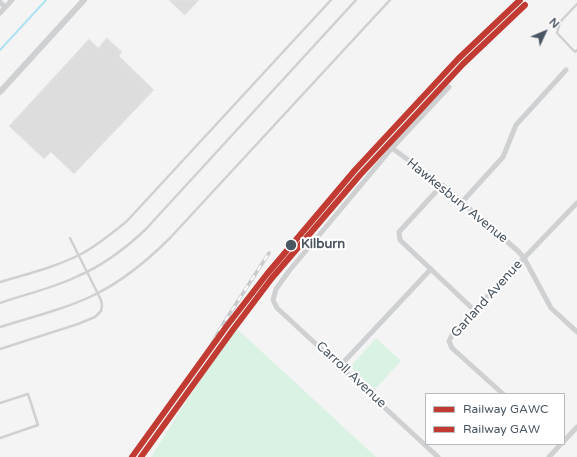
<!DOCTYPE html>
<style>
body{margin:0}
#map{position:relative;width:577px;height:457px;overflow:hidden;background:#f4f4f4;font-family:"Varela Round",sans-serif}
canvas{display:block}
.legend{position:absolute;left:425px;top:393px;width:140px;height:52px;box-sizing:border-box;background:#fff;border:1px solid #b7bbc0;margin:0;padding:5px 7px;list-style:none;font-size:12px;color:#4a5661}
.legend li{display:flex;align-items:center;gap:8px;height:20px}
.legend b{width:20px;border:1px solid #b7bbc0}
.north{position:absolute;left:525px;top:12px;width:40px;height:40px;-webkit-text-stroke:3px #fff;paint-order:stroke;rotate:46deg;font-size:11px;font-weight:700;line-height:16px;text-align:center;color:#4a5661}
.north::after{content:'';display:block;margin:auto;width:14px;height:18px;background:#4a5661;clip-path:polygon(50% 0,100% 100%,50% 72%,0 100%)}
</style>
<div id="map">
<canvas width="577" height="457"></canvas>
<ul class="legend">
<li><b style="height:5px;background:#c23b33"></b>Railway GAWC</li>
<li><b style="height:5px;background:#c23b33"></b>Railway GAW</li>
</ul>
<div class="north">N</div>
</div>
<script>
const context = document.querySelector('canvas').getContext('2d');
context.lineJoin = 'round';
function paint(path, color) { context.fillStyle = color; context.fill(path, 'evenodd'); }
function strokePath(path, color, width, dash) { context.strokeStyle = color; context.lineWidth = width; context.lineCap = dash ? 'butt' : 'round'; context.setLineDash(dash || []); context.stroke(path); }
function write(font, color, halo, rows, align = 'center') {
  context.font = font + ' "Varela Round",sans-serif'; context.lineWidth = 4; context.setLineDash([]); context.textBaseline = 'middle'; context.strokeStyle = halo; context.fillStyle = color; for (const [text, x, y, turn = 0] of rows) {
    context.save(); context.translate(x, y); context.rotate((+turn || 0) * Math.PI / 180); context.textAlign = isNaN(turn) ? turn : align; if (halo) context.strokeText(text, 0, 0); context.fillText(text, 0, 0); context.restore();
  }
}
paint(new Path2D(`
 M234 326 376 457H151Z
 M376 338 401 361 375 389 350 367Z`), '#d9f2e3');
strokePath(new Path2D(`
 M0 50 46 0`), '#aee2f0', 2);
const building = new Path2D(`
 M169 0H199L185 15Z
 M107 38 122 52 119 56 154 90 74 174 51 152 44 159 9 126 89 39 98 48Z`);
paint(building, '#ddddde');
strokePath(building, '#e5e6e7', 1);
strokePath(new Path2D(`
 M577 4 560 22 557 33 575 52 577 50
 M0 282C27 274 56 267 81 254 98 245 112 233 127 221L331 0
 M0 303C26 294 54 288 78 276 104 265 126 248 146 229L356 0
 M0 327C32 317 66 309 96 294 124 280 148 260 170 238L390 0
 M0 349 78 324 95 317 101 311 102 306 101 300 70 238
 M0 403 28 394 38 425 0 438`), '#ced0d2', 2.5);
strokePath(new Path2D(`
 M0 2 5 7
 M0 13 12 0
 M392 148 442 185 518 251 524 258 551 308 577 332
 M442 185 399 232 400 240 474 310
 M462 202 503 157 516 125 566 70
 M340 366 431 269
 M503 394 452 348 449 341 454 331 577 203
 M564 441 577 427
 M438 457 277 308 273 300 276 289 289 271 392 148 449 87
 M549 457 561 444`), '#ced0d2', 5);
strokePath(new Path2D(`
 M0 92 84 0`), '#ced0d2', 6);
const rail = new Path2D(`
 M207 352 223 324 269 253`);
strokePath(rail, '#c9cacc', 3.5);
strokePath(rail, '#fff', 2, [6]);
strokePath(new Path2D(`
 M132 457 226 327 267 274 355 170 458 59 520 0`), '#c23b33', 6);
strokePath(new Path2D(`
 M141 457 232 331 272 278 360 175 463 64 525 5`), '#c23b33', 6);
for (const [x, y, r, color] of [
 [291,245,6,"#4a5661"]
]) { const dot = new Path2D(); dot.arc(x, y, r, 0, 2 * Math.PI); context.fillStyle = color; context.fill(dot); strokePath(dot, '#fff', 1.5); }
write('13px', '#4a5661', '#fff', [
 ["Hawkesbury Avenue",457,201,39],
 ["Garland Avenue",487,299,-48],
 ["Carroll Avenue",351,375,43]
]);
write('bold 13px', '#4a5661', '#fff', [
 ["Kilburn",301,245]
], 'left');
</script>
